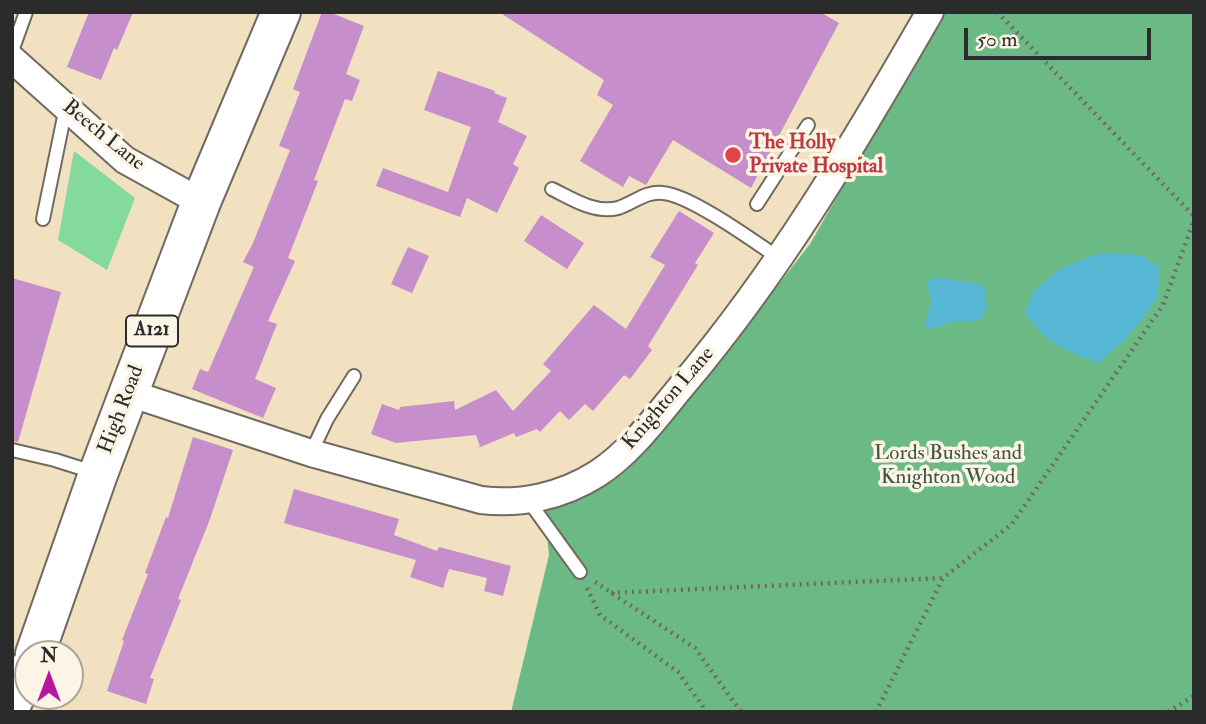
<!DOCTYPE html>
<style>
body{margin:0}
#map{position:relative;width:1206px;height:724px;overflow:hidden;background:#f1e1c1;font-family:"IM FELL Double Pica",serif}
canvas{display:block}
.frame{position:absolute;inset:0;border:14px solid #2b2b2b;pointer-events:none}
.north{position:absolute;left:14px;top:640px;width:70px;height:70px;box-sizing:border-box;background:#fcf5e5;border:2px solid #a8a49b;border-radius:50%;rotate:0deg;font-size:19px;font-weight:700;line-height:28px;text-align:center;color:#2b2b2b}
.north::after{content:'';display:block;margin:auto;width:24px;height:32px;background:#b5179e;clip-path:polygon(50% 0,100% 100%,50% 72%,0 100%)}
.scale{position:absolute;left:964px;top:28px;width:187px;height:32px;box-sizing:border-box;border:4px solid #2b2b2b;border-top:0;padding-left:9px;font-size:21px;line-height:24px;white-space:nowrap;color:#2b2b2b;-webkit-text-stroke:5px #fcf5e5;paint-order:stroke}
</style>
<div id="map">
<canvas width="1206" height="724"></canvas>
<div class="frame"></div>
<div class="north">N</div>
<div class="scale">50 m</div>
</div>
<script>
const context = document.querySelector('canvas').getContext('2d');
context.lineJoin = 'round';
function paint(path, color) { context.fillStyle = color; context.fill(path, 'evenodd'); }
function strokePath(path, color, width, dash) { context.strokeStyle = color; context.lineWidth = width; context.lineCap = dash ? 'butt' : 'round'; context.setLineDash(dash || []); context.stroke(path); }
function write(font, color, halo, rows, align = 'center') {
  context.font = font + ' "IM FELL Double Pica",serif'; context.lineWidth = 7; context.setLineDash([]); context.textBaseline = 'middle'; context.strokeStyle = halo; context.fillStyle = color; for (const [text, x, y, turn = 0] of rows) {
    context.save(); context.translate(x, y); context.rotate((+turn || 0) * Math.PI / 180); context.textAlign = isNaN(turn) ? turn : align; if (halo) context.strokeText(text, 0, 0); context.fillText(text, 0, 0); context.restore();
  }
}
paint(new Path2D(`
 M74 151 135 198 107 270 58 240Z`), '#84d99c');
paint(new Path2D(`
 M943 12H1194V712H511L549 555 544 506 589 490 630 467 693 394 810 244Z`), '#6bb984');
paint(new Path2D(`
 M1099 253 1142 255 1159 267 1158 297 1129 336 1099 363C1061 349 1050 346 1025 313L1033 292 1060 269Z
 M934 277 978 284 985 288 987 307 982 318 969 322H951L928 330 925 321 932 301 926 283Z`), '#57b8d5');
paint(new Path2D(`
 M89 12H133L117 50 114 48 101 80 67 67Z
 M322 12H329L364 26 346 74 360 80 352 101 345 99 314 180 318 181 288 258 295 261 268 321 277 324 255 379 276 388 263 418 192 389 200 369 208 372 254 267 243 262 253 243 290 150 279 146 300 92 293 89Z
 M499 12H820L839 23 751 188 673 140 646 185 629 176 623 187 580 161 613 105 597 95 604 80Z
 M438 71 495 91 494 93 507 98 498 122 527 136 513 164 519 168 497 213 467 198 460 217 376 186 383 168 448 192 471 127 424 110Z
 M679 211 714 233 695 263 698 265 648 346 652 350 630 379 624 375 593 411 585 404 569 420 560 411 540 432 537 429 516 437 514 433 478 448 480 446 476 435 396 443 371 434 382 404 399 410 400 407 454 401 455 410 496 390 513 411 551 371 543 364 594 305 626 329 665 265 650 257Z
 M541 215 584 243 567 269 524 241Z
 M408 247 429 256 412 293 391 284Z
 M12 278 61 292 18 442 12 441Z
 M193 437 233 450 210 519 178 599 181 600 150 678 154 679 146 704 107 691 124 641 122 640 148 574 145 573 166 517 168 518Z
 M294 489 399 519 394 535 437 551 439 547 511 566 503 596 484 591 487 578 449 569 443 588 410 577 416 560 284 523Z`), '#c68ecb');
const lane = new Path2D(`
 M12 51 26 12
 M552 189C572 199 595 214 618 208 634 203 645 191 663 193 690 195 755 242 780 259
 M757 204 808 125
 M43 219 66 107
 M12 450 55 460 93 472
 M311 453 327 419 354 376
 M528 500 580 572`);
const street = new Path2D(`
 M12 59 125 160 201 202
 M129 393 311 453 481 500C521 505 562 496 597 474 631 452 656 417 681 387 780 270 854 144 930 12`);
const primary = new Path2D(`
 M35 654 98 474 201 202 281 12
 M12 703 28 670`);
strokePath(lane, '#706b60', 16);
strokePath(street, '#706b60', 30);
strokePath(primary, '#706b60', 42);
strokePath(new Path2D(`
 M997 12 1194 216
 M595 582 695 648 741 712
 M587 588 600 615 678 672 707 712
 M611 593 942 578
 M876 712 943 578 1012 524 1163 305 1194 220
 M1168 712 1194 696`), '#706b60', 4.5, [2, 5]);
strokePath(lane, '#fff', 12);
strokePath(street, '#fff', 26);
strokePath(primary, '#fff', 38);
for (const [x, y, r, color] of [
 [733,155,9,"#e0444e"]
]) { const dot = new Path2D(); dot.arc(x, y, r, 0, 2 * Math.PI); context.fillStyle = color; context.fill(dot); strokePath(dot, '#fcf5e5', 2.5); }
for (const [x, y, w] of [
 [152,331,52]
]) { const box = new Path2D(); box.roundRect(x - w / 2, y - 15.5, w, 31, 5); context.fillStyle = '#fcf5e5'; context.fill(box); strokePath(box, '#2b2b2b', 2); }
write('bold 19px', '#2b2b2b', null, [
 ["A121",152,331]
]);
write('21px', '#2b2b2b', '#fcf5e5', [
 ["Beech Lane",103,136,39],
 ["Knighton Lane",669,399,-49],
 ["High Road",122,410,-69]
]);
write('bold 21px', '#be3a42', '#fcf5e5', [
 ["The Holly",749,143],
 ["Private Hospital",749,167]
], 'left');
write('21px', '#415647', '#fcf5e5', [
 ["Lords Bushes and",948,454],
 ["Knighton Wood",948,478]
]);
</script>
